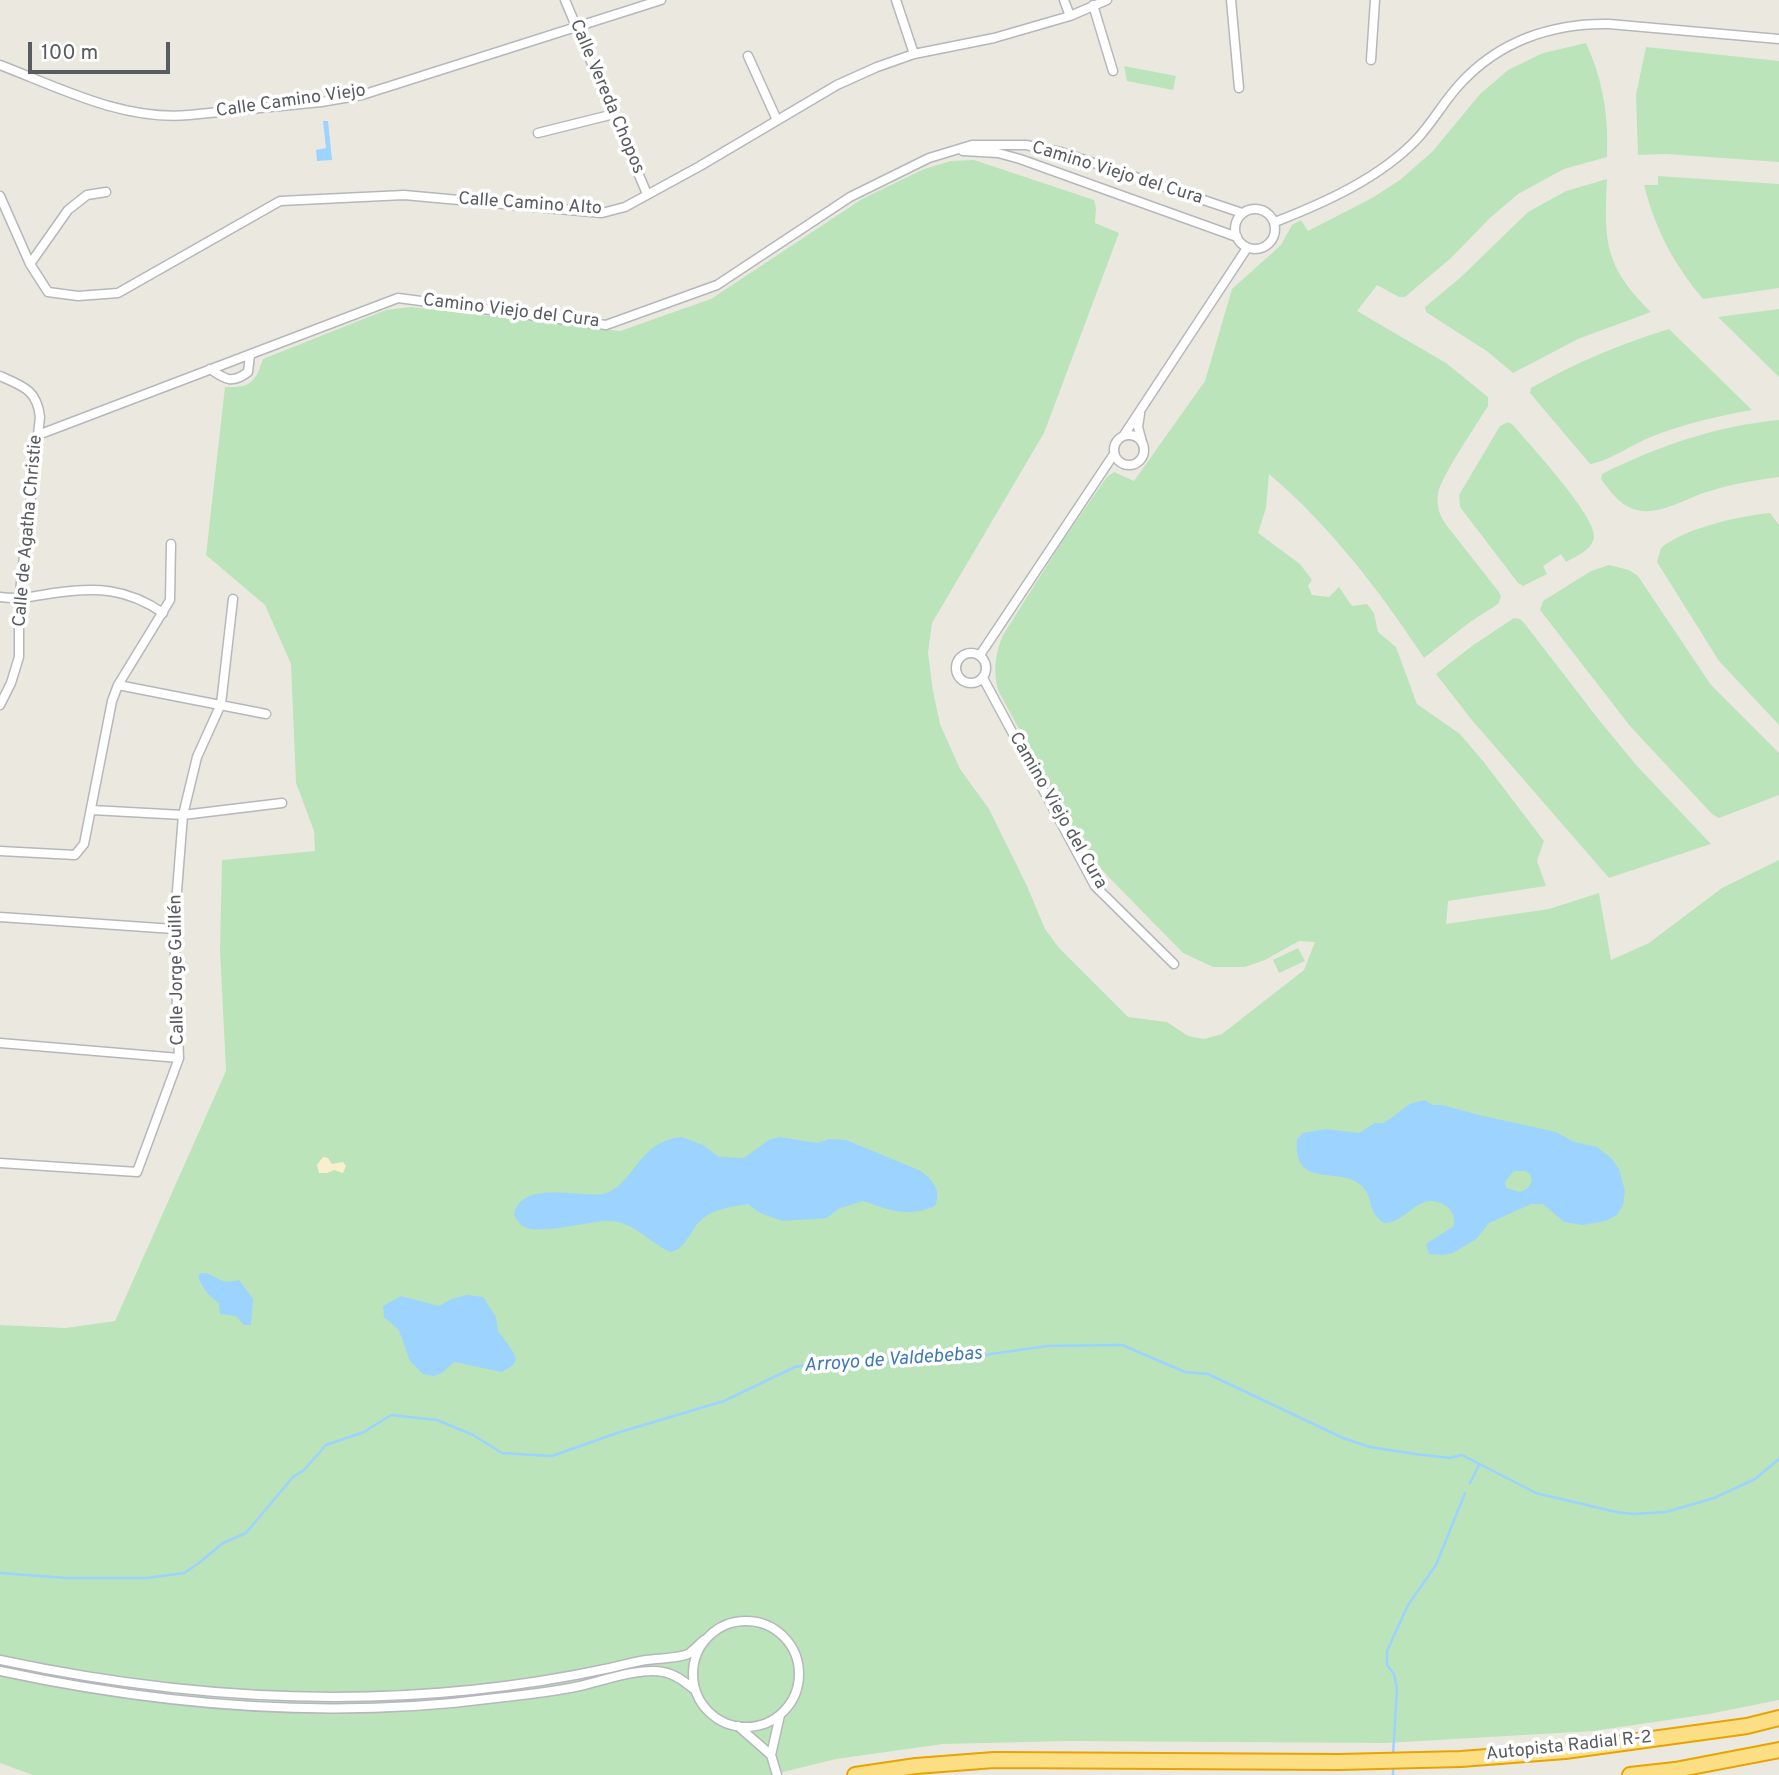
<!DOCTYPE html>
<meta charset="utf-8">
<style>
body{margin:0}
#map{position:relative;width:1779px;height:1775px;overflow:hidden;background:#ebe9df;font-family:Overpass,sans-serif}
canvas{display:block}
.scale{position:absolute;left:28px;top:42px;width:142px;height:32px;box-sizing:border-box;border:4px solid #585c60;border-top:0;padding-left:9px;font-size:21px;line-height:24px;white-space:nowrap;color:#585c60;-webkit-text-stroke:5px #fff;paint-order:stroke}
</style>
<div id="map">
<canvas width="1779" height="1775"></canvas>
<div class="scale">100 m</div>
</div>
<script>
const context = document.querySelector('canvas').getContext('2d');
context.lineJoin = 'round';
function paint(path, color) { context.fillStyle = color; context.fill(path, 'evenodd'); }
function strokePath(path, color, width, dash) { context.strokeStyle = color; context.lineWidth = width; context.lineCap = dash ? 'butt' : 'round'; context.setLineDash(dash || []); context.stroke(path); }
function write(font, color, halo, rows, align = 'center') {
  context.font = font + ' Overpass,sans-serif'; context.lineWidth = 7; context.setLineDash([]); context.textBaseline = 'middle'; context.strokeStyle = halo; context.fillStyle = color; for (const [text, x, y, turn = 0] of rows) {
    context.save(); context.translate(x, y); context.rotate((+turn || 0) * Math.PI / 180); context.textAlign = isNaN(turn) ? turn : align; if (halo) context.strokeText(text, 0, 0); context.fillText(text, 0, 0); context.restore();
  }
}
paint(new Path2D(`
 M1586 43C1603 80 1609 117 1607 157L1564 169 1518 194 1490 218 1451 258 1405 297H1399L1377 285 1357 311 1446 363 1488 397V406C1477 424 1440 478 1438 494 1436 507 1440 516 1447 526L1499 592 1501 597 1498 604 1470 622 1424 658C1379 590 1331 527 1269 474L1266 508 1258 533 1300 564 1312 580 1308 586 1312 595 1329 597 1339 587 1352 606 1367 604 1374 613 1378 632 1396 647 1417 704 1460 734 1483 761 1544 841 1537 861 1546 886 1448 901 1446 924 1549 909 1599 893 1611 960 1649 943 1722 888 1779 860V1700L1709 1714 1593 1731 1386 1743 1069 1741 943 1744 836 1759 771 1775H33L0 1763V1325L66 1328 115 1321 226 1071 220 951 222 860 315 851 314 831 296 783 291 664 265 605 206 555 225 387C252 388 255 382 263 359L386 310 411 307 620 331 711 299 862 199 924 169 951 161 974 160 1094 200 1096 208 1095 223 1119 233 1044 433 932 623 928 653 933 691 940 724 960 769 989 809 1027 886 1045 929 1059 948 1128 1017 1167 1022 1188 1036 1204 1039 1222 1034 1304 970 1315 942 1299 941 1265 960 1245 967H1213L1183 953 1093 861 1073 830 998 690C993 671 995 654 1003 635L1063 540 1107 477 1114 472 1134 481 1205 381 1232 289 1281 245 1292 225 1301 220 1308 231 1372 198 1400 180 1433 151 1480 94 1508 70 1543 53Z
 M1646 47 1779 61V162L1667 154 1638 155 1636 95Z
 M1124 66 1176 76 1173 90 1127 81Z
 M1658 176 1779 184V288L1703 299C1673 263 1656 231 1644 185H1658Z
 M1607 179C1604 241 1604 266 1651 312L1578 339 1513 373 1488 352 1426 312 1425 307 1460 278 1528 212 1566 191Z
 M1779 309V377L1718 317Z
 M1669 329 1752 410C1718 416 1683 424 1651 437 1633 444 1607 462 1590 464L1530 393 1531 388C1575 363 1620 344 1669 329Z
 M1779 420V477C1756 480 1732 484 1710 491 1688 497 1660 516 1637 510 1620 506 1611 492 1601 479L1602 474C1658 446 1716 426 1779 420Z
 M1508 422 1513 425C1529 444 1598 518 1594 538 1591 551 1576 556 1566 562L1561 554 1543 566 1547 574 1523 586 1518 583 1460 507 1459 495 1500 426Z
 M1770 513 1779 525V725L1719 661 1657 562 1661 548C1685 528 1739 516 1770 513Z
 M1609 565 1629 570 1638 576 1711 685 1779 753V795L1719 818 1712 814 1630 726 1540 610 1543 601 1591 571Z
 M1514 618 1520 619 1525 624 1599 720 1637 766 1711 844 1609 878 1471 719 1436 674 1472 646Z
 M1298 948 1305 961 1279 973 1273 960Z`), '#bbe4bb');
paint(new Path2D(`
 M323 1157 328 1158 332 1164 343 1162 346 1166 343 1173 334 1170 327 1173H319L317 1165Z`), '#f9efcc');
paint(new Path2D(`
 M323 121H328L332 160 317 161 316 150 326 148Z
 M1424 1100 1433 1105H1442L1483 1116 1556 1132 1574 1142 1597 1147 1611 1158 1619 1169 1625 1191 1623 1205 1617 1215 1605 1221 1582 1225 1564 1222 1543 1204H1531L1489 1223 1476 1239 1453 1253 1443 1255 1429 1254 1426 1244 1454 1226C1455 1218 1453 1211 1446 1206 1419 1188 1407 1224 1384 1223 1367 1212 1374 1199 1363 1187 1342 1164 1292 1192 1297 1139L1303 1133 1326 1129 1359 1133 1375 1123H1384L1410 1104ZM1514 1171H1525L1530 1174 1532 1181 1528 1188 1520 1192 1506 1188 1505 1182Z
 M681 1137 703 1145 719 1157 744 1158 769 1140 779 1137 818 1143 829 1139 846 1140 921 1171C933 1180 942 1191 935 1206 908 1218 889 1210 863 1201L838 1209 827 1218 783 1221 760 1213 748 1204C732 1207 714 1208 701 1220 690 1230 687 1248 671 1252 650 1244 633 1220 608 1221 589 1221 540 1235 525 1227 520 1225 517 1220 514 1215 520 1179 581 1198 603 1194 633 1187 638 1141 681 1137Z
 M201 1273C218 1273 216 1286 239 1280L253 1299 251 1325H244L236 1316 220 1314 219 1303C210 1297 201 1287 198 1276Z
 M467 1295 483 1297 496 1317 498 1331 512 1350 516 1359 513 1365 502 1372 454 1362 442 1373 434 1376 423 1374 410 1361 399 1330 384 1317 383 1306 401 1296 439 1306 452 1299Z`), '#9cd3ff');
strokePath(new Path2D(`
 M1470 1483 1479 1465
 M0 1573 67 1578H147L184 1573 199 1563 223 1543 246 1533 293 1477 304 1470 326 1445 364 1432 391 1415 437 1420 473 1435 502 1453 552 1456 617 1433 724 1401 795 1367 821 1362 874 1366 892 1361H943L1047 1346 1122 1345 1185 1372 1208 1374 1343 1438 1370 1447 1415 1454 1450 1458 1462 1455 1536 1493 1616 1512 1633 1514 1666 1512 1714 1498 1755 1479 1779 1459
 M1393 1755 1397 1689 1394 1674 1387 1665V1651L1408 1605 1436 1565 1465 1493
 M1393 1775V1765`), '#9cd3ff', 2.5);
const minor = new Path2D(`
 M565 0 647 194
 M896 0 914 54
 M1064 0 1070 16
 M1231 0 1239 88
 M1093 5 1113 71
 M748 56 777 120
 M1371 60 1375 0
 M0 65C60 88 123 121 189 115L321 102 362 95 661 0
 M538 133 614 114
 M963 151 998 153 1020 159 1237 237
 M0 196 30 264 48 292 78 296 118 293 280 201 404 195 602 213 625 207 700 166 837 85 877 67 914 54 994 38 1070 16 1107 0
 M1235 229a20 20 0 1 1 40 0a20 20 0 1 1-40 0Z
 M1275 222C1324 203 1380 178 1417 139 1433 122 1444 101 1460 84 1499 41 1552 23 1609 24L1779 39
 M30 264 68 210 87 195 106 192
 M210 369C226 380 232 384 248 372L250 355
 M0 376C23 386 37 390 40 417L19 600V657L11 683 0 705
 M1140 414 1138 427 1142 442
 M38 435 398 298 606 325 717 285 850 197 929 158 972 145H1026L1061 152 1242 213
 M1124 435 1247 248
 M1114 450a15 15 0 1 1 30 0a15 15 0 1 1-30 0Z
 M0 597C20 600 34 596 54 593 96 587 127 588 163 613
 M956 668a15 15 0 1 1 30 0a15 15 0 1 1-30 0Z
 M980 655 1114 454
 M983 678 1095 886 1174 964
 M118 685 266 714
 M92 810 183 815 282 803
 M0 851 75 855 84 844 112 701 118 685 170 600 171 544
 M0 917 174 929
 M0 1043 179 1058
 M0 1163 137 1172 179 1058 174 929 183 815 197 757 221 704 233 599
 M693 1674a53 53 0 1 1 106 0a53 53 0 1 1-106 0Z
 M0 1660C201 1703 407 1712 610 1668 622 1665 634 1662 646 1660 659 1658 676 1659 688 1654 693 1651 699 1644 704 1640
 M0 1671C163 1706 330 1720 496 1698 524 1695 552 1692 580 1686 602 1681 641 1667 663 1672 675 1674 685 1682 695 1690
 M738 1726 771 1755
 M777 1775 771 1755 780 1715`);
const motorway = new Path2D(`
 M855 1775 916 1766 994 1760 1339 1762 1461 1759 1565 1751 1747 1726 1779 1718
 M1630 1775 1675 1770 1779 1750`);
strokePath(minor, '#b5b7bc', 11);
strokePath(motorway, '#e9a301', 18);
strokePath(minor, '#fff', 8);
strokePath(motorway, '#fcdf85', 14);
write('18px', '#585c60', '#fff', [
 ["Calle Vereda Chopos",606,97,67],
 ["Calle Camino Viejo",291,102,-8],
 ["Camino Viejo del Cura",1117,174,17],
 ["Calle Camino Alto",530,205,4],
 ["Camino Viejo del Cura",511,312,7],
 ["Calle de Agatha Christie",29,531,-85],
 ["Camino Viejo del Cura",1057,811,60],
 ["Calle Jorge Guillén",178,970,-91],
 ["Autopista Radial R-2",1569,1747,-6]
]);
write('italic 19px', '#3d78b8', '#fff', [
 ["Arroyo de Valdebebas",893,1361,-4]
]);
</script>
